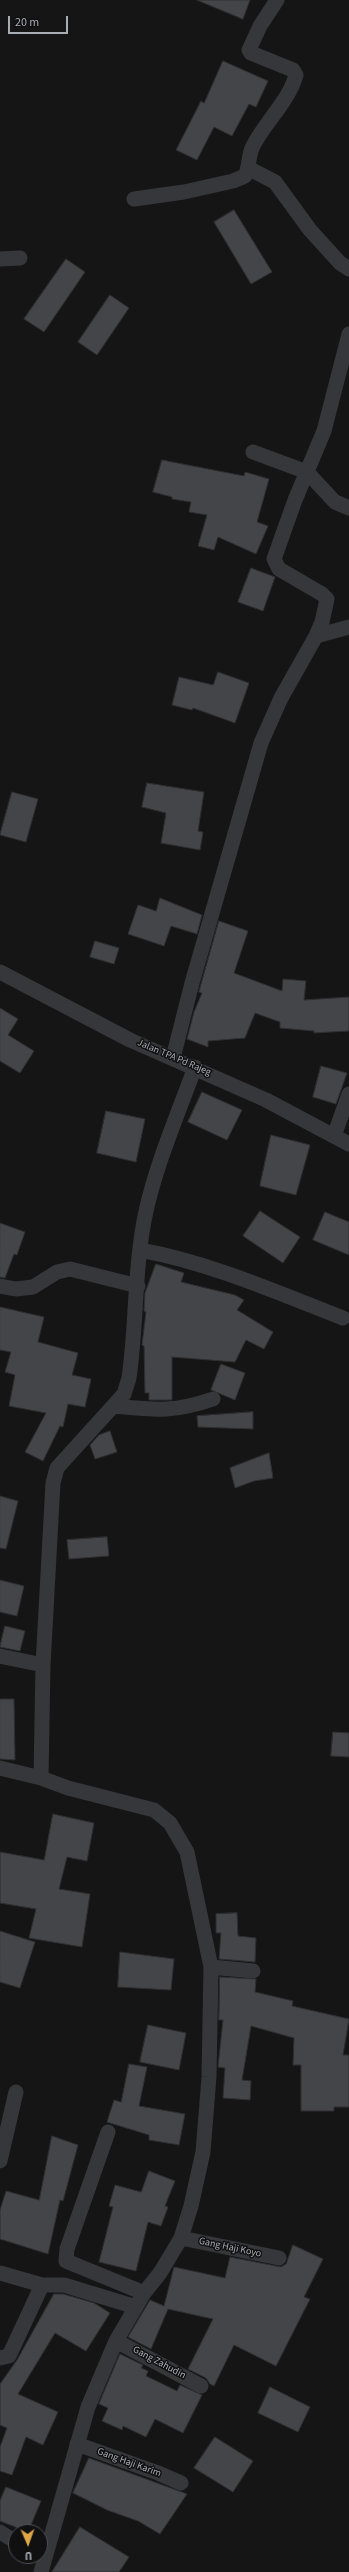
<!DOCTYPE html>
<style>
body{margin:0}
#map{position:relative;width:349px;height:2572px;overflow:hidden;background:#151516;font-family:"Source Sans 3",sans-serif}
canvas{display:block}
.north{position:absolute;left:8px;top:2524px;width:40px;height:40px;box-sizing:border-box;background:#101011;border:1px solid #4d4e53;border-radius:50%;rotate:178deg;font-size:11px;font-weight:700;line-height:16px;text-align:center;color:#a8acb5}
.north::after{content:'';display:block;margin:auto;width:14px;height:18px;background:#dea645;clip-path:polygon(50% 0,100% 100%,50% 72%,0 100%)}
.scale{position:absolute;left:8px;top:16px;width:60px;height:18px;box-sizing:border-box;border:2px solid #a8acb5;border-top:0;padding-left:5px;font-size:12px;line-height:14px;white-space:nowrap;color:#a8acb5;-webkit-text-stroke:3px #101011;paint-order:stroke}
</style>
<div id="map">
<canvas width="349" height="2572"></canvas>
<div class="north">U</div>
<div class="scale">20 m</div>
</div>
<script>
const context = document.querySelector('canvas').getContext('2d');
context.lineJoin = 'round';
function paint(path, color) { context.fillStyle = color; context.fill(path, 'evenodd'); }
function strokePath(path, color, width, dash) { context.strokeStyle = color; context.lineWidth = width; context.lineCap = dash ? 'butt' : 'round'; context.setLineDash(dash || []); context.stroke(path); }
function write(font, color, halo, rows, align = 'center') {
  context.font = font + ' "Source Sans 3",sans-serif'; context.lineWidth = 3; context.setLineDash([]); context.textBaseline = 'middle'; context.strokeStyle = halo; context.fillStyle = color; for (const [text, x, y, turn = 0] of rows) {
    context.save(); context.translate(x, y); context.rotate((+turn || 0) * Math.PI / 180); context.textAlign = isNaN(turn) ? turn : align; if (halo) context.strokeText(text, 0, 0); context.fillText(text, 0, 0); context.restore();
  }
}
const building = new Path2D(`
 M197 0H250L243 19Z
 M223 61 268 81 256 107 249 104 232 136 214 127 197 160 176 150 201 101 204 103Z
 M234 210 272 272 251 284 214 222Z
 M66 259 85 272 44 332 24 319Z
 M110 295 129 308 97 355 78 342Z
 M162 460 244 476 245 472 269 479 257 522 268 526 256 554 218 537 214 550 198 546 207 515 189 512 191 502 172 499V497L153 492Z
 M251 568 275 577 263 611 238 602Z
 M218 672 249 683 235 723 193 708 192 710 172 705 179 677 213 685Z
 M147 783 204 792 198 831 203 832 200 850 161 843 166 813 142 807Z
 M12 792 38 799 26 842 0 835Z
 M160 898 202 915 197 934 171 926 164 946 128 934 138 905 156 911Z
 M219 921 248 931 234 973 282 991 283 979 306 981 304 1000 349 997V1031L314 1033V1031L280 1028V1022L255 1013 245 1038 208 1041V1047L187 1039 194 1012 202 993 199 992Z
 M95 941 119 948 114 964 90 957Z
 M0 1008 18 1019 8 1035 34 1051 20 1073 0 1061Z
 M321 1066 347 1073 336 1104 313 1097Z
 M202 1092 242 1110 227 1140 188 1122Z
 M106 1111 145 1119 136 1162 97 1153Z
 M271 1135 310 1145 296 1195 260 1186Z
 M260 1211 300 1237 283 1263 243 1236Z
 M325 1212 349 1222V1255L313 1240Z
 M0 1223 25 1232 17 1255 14 1254 5 1278 0 1277Z
 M156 1264 184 1273 181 1282 235 1295 244 1300 237 1310 273 1332 264 1349 246 1340 235 1362 172 1357V1400H149V1393H145L144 1346 142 1345 146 1312 144 1311 145 1293Z
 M0 1307 44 1317 38 1342 78 1353 72 1375 91 1379 85 1407 68 1404 63 1427 60 1426 43 1461 25 1452 46 1413 9 1406 15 1375 5 1372 11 1352 0 1350Z
 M221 1364 245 1373 235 1400 211 1390Z
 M253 1412V1429L198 1427 197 1416Z
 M110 1431 117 1452 95 1459 90 1445 99 1435Z
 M269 1453 273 1478 254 1481 235 1488 230 1468Z
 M0 1496 18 1501 6 1549 0 1548Z
 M107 1537 109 1556 69 1559 67 1540Z
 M0 1580 24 1586 17 1616 0 1612Z
 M5 1626 25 1631 20 1651 0 1647Z
 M0 1699H14L15 1760 0 1759Z
 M333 1732 349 1733V1757L331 1756Z
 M53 1814 94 1823 87 1861 67 1857 59 1889 90 1894 82 1947 29 1938 36 1909 0 1903V1852L44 1860Z
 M237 1913 238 1936 256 1938 255 1962 219 1959 221 1933H216V1914Z
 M0 1931 35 1942 20 1988 0 1982Z
 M120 1952 174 1959 171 1990 118 1987Z
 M220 1977 256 1979 255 1992 293 2001 292 2006 349 2019 343 2055H349V2107H334V2111H301V2065H293L294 2038 251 2026 242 2080 251 2081 250 2100 223 2098 225 2068 218 2067 223 2020H219Z
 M148 2025 186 2033 179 2070 140 2062Z
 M129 2064 147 2067 139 2106 185 2114 179 2145 149 2140V2135L107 2122 114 2100 121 2102Z
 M52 2136 78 2145 63 2201 60 2200 48 2254 0 2239V2210L6 2191 39 2200Z
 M149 2171 175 2181 165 2206 168 2207 161 2226 148 2222 136 2271 99 2262 113 2207 109 2206 115 2185 141 2192Z
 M293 2245 323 2259 304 2297 310 2299 276 2366 234 2345 214 2386 210 2384 206 2378 188 2369 213 2319 168 2309 151 2349 128 2337 150 2300 164 2306 174 2267 225 2278 230 2257 281 2267 286 2264Z
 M54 2294H63L94 2303 110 2313 86 2351 55 2333 18 2394 58 2412 43 2445 26 2437 12 2475 0 2471V2447L7 2428 0 2425V2384L17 2360Z
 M120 2354 143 2365 141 2368 148 2371 146 2376 177 2391 180 2385 202 2395 183 2433 155 2419 146 2437 123 2426 122 2430 102 2421 108 2408 99 2404Z
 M270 2387 310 2407 298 2432 258 2413Z
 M215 2437 253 2461 233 2492 194 2468Z
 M89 2458 187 2494 160 2534 138 2521 107 2510 73 2493Z
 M6 2487 41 2501 28 2532 0 2521V2501Z
 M80 2527 129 2557 119 2572H52Z`);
paint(building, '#444549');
strokePath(building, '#2f2f32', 1);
strokePath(new Path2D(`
 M248 168 275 182 310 230 340 263 349 269
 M134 199 184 192 233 181 245 176C250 166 248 155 253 146 265 122 289 101 296 75L293 70 251 53 249 50 260 26 277 0
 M0 259 20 258
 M253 452 307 472 335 502 349 508
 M316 636 322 622 327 599 322 594 279 569 274 559 295 500 324 431 349 334
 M0 972 130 1040 266 1100 349 1144
 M173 1058 192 983 261 743 281 698 316 636 349 627
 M334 1136 349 1094
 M140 1250C211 1263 276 1292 343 1318
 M0 1286 16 1289 33 1287 57 1272 70 1269 138 1286
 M113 1406C155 1410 172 1413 213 1399
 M0 1656 43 1665
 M0 1768 41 1778
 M211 1967 253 1971
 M108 2132 67 2249 66 2261 144 2293
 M0 2161 16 2092
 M181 2238 279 2258
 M0 2273 42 2285 9 2356 0 2358
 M42 2285H64L136 2307
 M116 2341 201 2386
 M77 2444 158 2473 181 2483
 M0 2532 16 2542
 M41 2572 88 2407 116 2341 144 2293 160 2273 181 2238 191 2206 203 2152 209 2077 211 1967 187 1852 170 1823 154 1810 68 1788 41 1778 43 1665 53 1483 57 1468 124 1394 129 1378C137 1323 134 1266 146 1211 157 1162 178 1114 195 1067`), '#36373b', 15);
write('10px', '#a8acb5', '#101011', [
 ["Jalan TPA Pd Rajeg",174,1058,23],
 ["Gang Haji Koyo",230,2248,12],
 ["Gang Zahudin",159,2363,28],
 ["Gang Haji Karim",129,2463,20]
]);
</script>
